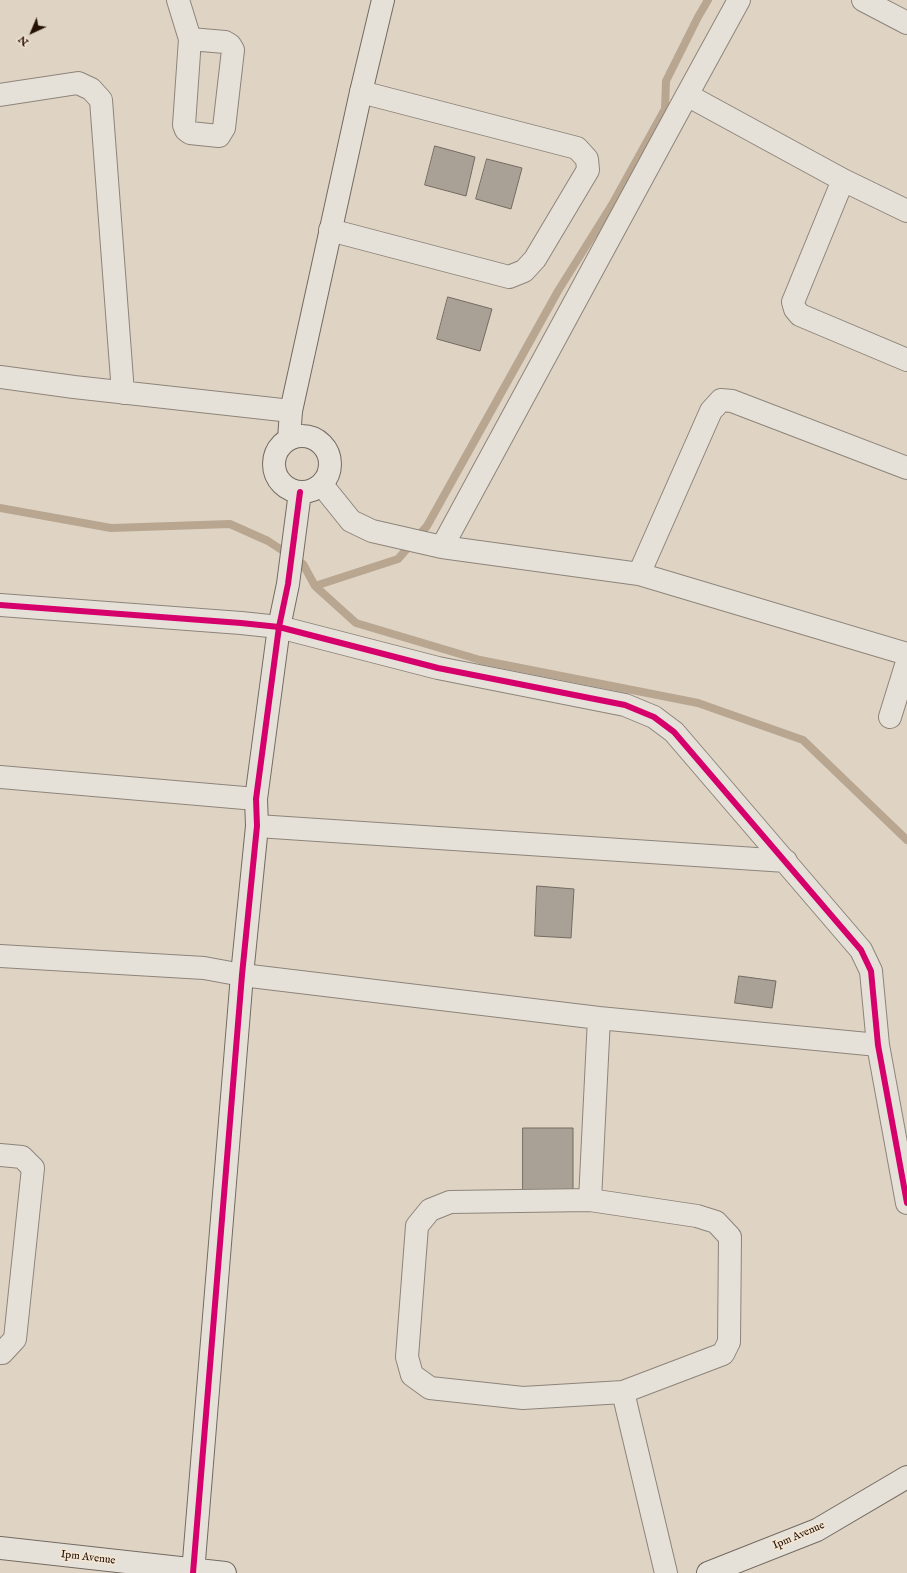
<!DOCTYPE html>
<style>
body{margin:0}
#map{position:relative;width:907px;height:1573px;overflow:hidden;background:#dfd4c4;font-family:"IM FELL English",serif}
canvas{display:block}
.north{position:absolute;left:12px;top:12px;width:40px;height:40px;-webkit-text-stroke:3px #f2e5d1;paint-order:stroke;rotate:224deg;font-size:11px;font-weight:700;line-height:16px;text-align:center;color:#251006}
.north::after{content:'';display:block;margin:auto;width:14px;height:18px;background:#251006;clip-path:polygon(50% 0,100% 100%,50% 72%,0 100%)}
</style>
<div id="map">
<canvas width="907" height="1573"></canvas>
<div class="north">N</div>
</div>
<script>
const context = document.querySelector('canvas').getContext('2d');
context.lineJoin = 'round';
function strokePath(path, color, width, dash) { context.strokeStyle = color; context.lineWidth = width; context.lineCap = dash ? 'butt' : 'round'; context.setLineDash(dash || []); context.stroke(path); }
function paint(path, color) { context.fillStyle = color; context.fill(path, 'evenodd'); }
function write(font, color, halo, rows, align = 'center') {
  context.font = font + ' "IM FELL English",serif'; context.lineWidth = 3.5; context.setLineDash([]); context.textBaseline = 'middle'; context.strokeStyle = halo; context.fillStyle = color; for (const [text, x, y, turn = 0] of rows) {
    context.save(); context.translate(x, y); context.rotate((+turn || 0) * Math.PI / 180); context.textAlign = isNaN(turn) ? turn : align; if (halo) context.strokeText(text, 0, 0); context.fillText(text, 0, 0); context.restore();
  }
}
strokePath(new Path2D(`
 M0 508 111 528 230 524 268 541 303 564 315 586 356 623 480 660 698 703 803 740 907 840
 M315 586 398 559 427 526 558 291 613 203 665 109 666 81 698 17 708 0`), '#b8a691', 8);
const building = new Path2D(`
 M435 146 475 157 466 196 425 185Z
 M487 159 522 168 511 209 476 199Z
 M448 297 492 309 480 351 437 339Z
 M537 886 574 889 571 938 535 936Z
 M739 976 776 981 772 1008 735 1003Z
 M523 1128H573V1193H523Z`);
paint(building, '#aaa196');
strokePath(building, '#736a61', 1);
const street = new Path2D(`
 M178 0 190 39 184 125 186 130 190 133 219 136 224 128 233 50 230 45 225 42 190 39
 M739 0 687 95 843 180 907 211
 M863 0 907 23
 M0 95 78 83 91 89 101 100 123 393
 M843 180 793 302 795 309 800 315 907 360
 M330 230 509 277 524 271 535 259 588 170 587 159 577 148 361 92
 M0 377 74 387 291 411
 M322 485 351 521 372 531 442 547 639 574 907 654
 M442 547 687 95
 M639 574 711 411 721 400 732 401 907 468
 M0 605 241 623 279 627 438 668 625 705 654 717 674 732 861 950 871 971 878 1045 907 1203
 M890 717 907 662
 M0 777 256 799
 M257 826 786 861
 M0 956 204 968 242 975 599 1018 878 1045
 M599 1018 590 1200 697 1216 716 1222 730 1237 729 1342 723 1354 623 1392
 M0 1155 22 1157 33 1168 15 1339 2 1353H0
 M590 1200 450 1202 430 1210 417 1226 407 1357 412 1375 430 1388 523 1398 623 1392 666 1573`);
const secondary = new Path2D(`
 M274 464a28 28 0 1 1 56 0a28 28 0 1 1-56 0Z
 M289 439 291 411 361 92 383 0
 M0 1548 225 1573
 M193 1573 242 975 257 826 256 799 279 627 288 584 300 492
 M708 1573 817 1530 907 1477`);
strokePath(street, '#8d847a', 24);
strokePath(secondary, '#736a61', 24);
strokePath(street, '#e6e1d8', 22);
strokePath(secondary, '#e6e1d8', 22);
strokePath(new Path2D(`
 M0 605 241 623 279 627 438 668 625 705 654 717 674 732 861 950 871 971 878 1045 907 1203
 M193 1573 242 975 257 826 256 799 279 627 288 584 300 492`), '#d6006c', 6);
write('11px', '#251006', '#f2e5d1', [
 ["Ipm Avenue",799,1536,-23],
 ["Ipm Avenue",88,1558,7]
]);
</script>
